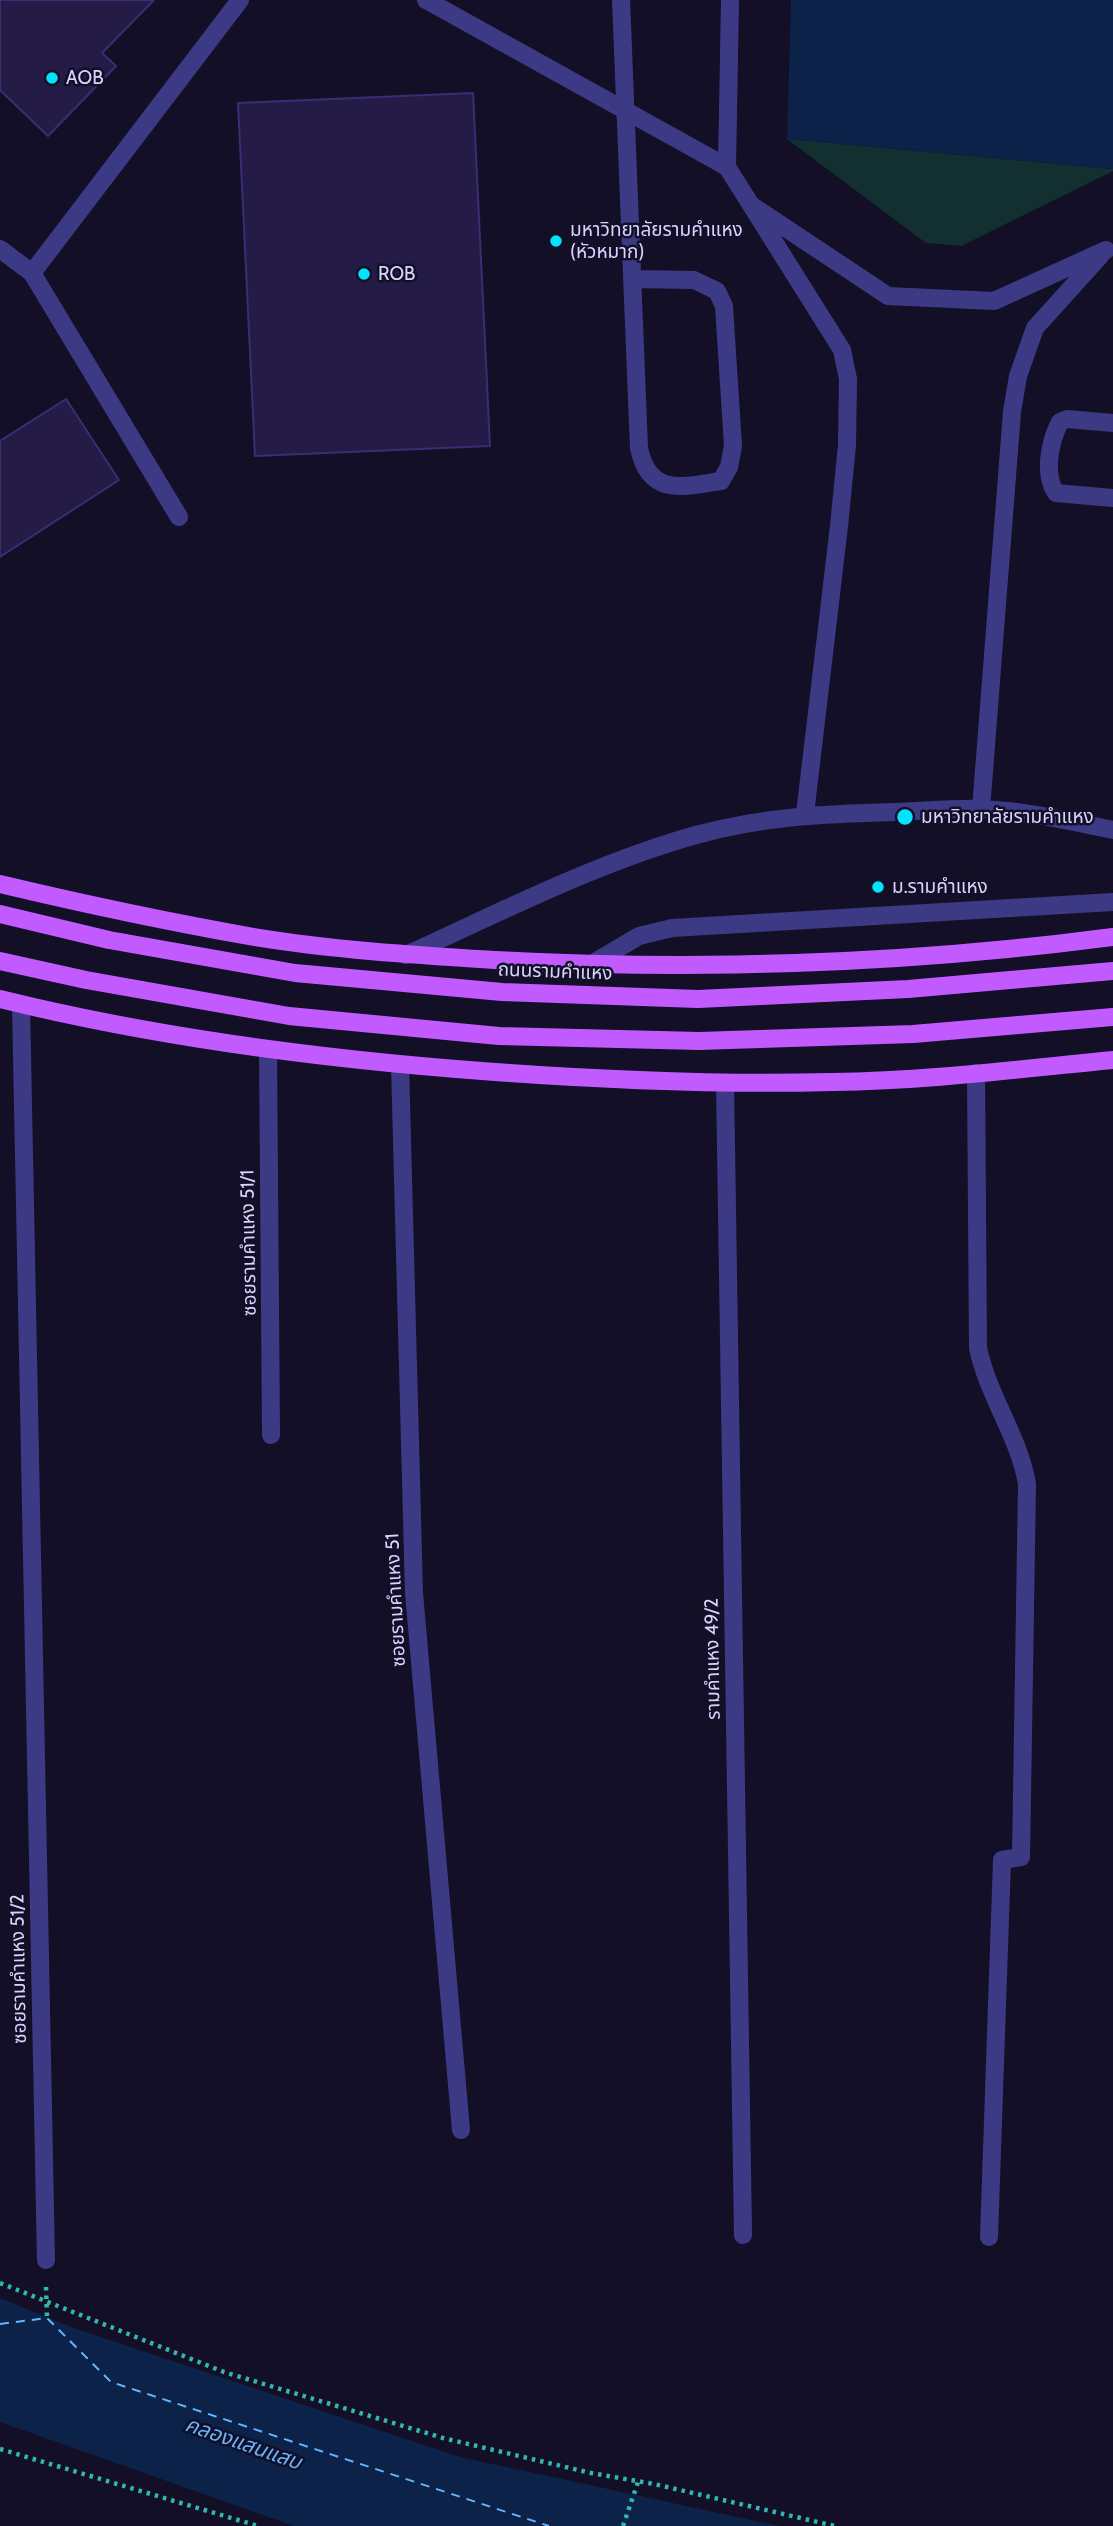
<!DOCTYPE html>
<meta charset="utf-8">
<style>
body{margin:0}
canvas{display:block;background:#130f26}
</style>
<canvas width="1113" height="2526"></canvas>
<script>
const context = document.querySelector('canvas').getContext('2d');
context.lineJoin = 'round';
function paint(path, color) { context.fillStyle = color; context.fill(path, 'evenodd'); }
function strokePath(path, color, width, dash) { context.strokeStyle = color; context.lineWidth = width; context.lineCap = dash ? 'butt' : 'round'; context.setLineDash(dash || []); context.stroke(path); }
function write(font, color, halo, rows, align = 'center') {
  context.font = font + ' Cabin,"Noto Sans Thai",sans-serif'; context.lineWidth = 5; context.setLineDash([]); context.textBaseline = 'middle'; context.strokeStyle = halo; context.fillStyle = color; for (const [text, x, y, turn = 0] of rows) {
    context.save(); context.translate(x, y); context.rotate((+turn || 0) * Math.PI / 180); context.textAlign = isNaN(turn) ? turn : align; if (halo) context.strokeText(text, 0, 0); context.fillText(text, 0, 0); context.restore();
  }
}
paint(new Path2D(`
 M787 139 1113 169V171L961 246 926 243Z`), '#12302f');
paint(new Path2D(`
 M791 0H1113V169L787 139Z
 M0 2298 71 2327 460 2457 779 2526H294L0 2422Z`), '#0c2248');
strokePath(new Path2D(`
 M0 2324 47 2318 111 2382 549 2526`), '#62b6ff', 2, [9, 7]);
const building = new Path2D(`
 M0 0H154L102 53 116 66 48 136 0 90Z
 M473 93 490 446 255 456 238 103Z
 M66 399 119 480 0 557V441Z`);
paint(building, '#241b47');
strokePath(building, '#3b2d73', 2);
strokePath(new Path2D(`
 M0 2283 224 2372 443 2438 591 2473 654 2484 835 2526
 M46 2287 47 2318
 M0 2449 258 2526
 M623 2526 638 2482`), '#2fb8b0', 4.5, [3.5, 5]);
strokePath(new Path2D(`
 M426 0 727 167
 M621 0 639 448C649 497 683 487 721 481L729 467 733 446 724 306 717 291 694 280 633 279
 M730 0 727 167 751 205 888 296 994 301 1106 250
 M751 205 842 350 848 379 847 445 839 526 805 814
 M0 249 32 273 240 0
 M32 273 179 517
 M1113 423 1067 419 1060 422C1050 441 1043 474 1056 493L1113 498
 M981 809 1012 412 1018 376 1035 328 1101 255
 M406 955C501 912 596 863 696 835 766 816 825 814 896 812 925 811 953 808 982 809 1026 811 1070 821 1113 830
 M590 965 639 936 672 928 1113 902
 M21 1004 46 2260
 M268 1050 271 1435
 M400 1065 414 1593 461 2130
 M976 1073 978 1348C988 1396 1019 1436 1027 1484L1021 1857 1002 1860 989 2237
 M725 1083 743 2235`), '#3d3a85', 18);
strokePath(new Path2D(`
 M0 884C84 904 169 922 254 937 333 950 415 955 495 960 701 971 908 964 1113 937
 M0 914 109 940 295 973 502 992 698 999 908 989 1113 971
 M0 961 86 980 289 1016 499 1036 699 1041 913 1034 1113 1017
 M0 999C162 1039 328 1060 495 1072 607 1080 720 1085 832 1082 926 1081 1020 1069 1113 1060`), '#c25bff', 18);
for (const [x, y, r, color] of [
 [52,78,7,"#00e5ff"],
 [556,241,7,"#00e5ff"],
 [364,274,7,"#00e5ff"],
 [905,817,9,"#00e5ff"],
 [878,887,7,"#00e5ff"]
]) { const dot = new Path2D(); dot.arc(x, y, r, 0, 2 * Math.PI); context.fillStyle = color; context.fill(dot); strokePath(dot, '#130f26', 2.5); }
write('19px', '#d9d4ff', '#130f26', [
 ["AOB",66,78],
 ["มหาวิทยาลัยรามคำแหง",570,230],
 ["(หัวหมาก)",570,252],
 ["ROB",378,274],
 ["มหาวิทยาลัยรามคำแหง",921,817],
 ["ม.รามคำแหง",892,887]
], 'left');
write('19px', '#d9d4ff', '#130f26', [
 ["ถนนรามคำแหง",555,972,2],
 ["ซอยรามคำแหง 51/1",249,1243,-91],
 ["ซอยรามคำแหง 51",396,1600,-93],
 ["รามคำแหง 49/2",713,1659,-91],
 ["ซอยรามคำแหง 51/2",19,1969,-91]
]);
write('italic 21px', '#62b6ff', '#130f26', [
 ["คลองแสนแสบ",243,2444,19]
]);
</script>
